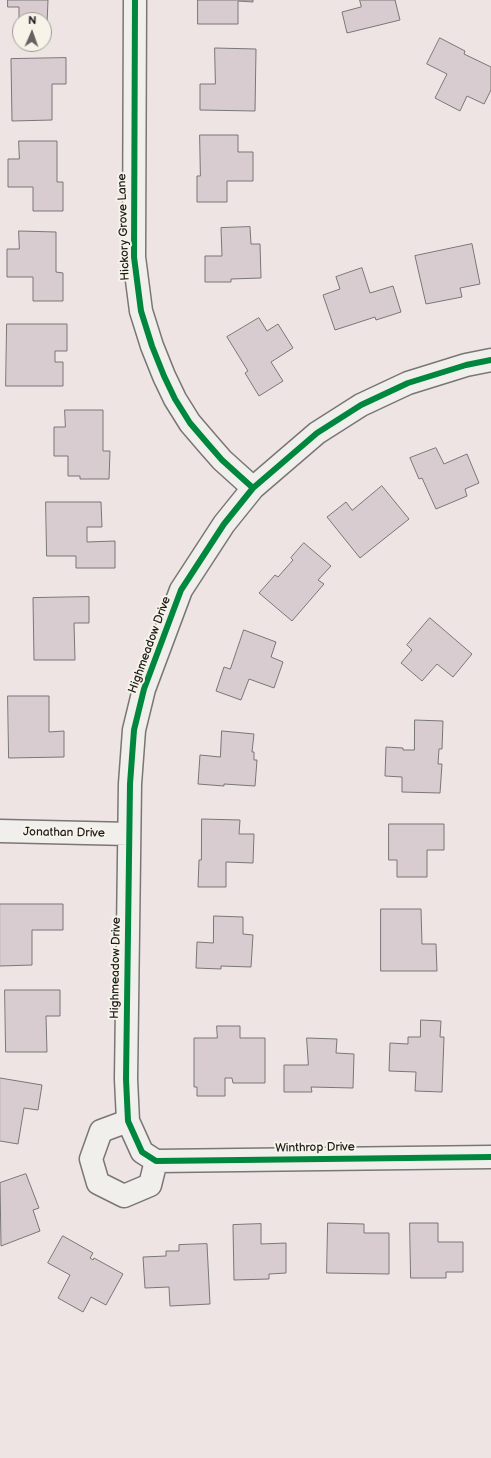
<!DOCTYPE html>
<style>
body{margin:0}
#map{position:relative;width:491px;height:1458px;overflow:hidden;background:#eee4e4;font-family:"Balsamiq Sans",sans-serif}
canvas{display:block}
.north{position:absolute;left:12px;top:12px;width:40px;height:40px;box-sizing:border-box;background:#f7f3e8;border:1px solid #9f9d96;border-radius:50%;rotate:2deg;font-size:11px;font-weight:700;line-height:16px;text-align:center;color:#1c1c1c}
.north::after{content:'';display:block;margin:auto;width:14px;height:18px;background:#666262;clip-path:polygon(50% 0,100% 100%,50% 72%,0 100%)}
</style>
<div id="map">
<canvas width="491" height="1458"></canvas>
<div class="north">N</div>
</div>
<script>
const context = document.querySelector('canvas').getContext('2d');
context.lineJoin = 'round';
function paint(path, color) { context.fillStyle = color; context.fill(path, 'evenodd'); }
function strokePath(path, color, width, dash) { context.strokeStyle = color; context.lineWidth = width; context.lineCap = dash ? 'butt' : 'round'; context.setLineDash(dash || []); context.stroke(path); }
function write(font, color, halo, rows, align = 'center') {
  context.font = font + ' "Balsamiq Sans",sans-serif'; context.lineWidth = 4; context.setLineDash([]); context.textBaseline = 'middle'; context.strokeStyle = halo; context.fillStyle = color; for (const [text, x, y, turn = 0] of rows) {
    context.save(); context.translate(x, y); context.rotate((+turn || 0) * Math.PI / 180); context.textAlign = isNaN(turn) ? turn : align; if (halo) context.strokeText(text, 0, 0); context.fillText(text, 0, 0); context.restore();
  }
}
const building = new Path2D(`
 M8 0H48L47 24H44V20H20L19 24V7H8Z
 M198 0H253V2L238 1V24H198Z
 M360 0H395L400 20 347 33 342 12 361 7Z
 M440 38 465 51 464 54 491 67V90L484 104 467 96 460 111 435 98 447 74 427 64Z
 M215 48 256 49 255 111 200 110V84H215Z
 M66 58V84H52V120L12 121 11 59Z
 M200 135H238V152H253V181H227V202H197V176H200Z
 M19 141H57V182H63V211H33V187H8V159H19Z
 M250 227 251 244H260L261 278 231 279V282H205V256H222L221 228Z
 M19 231 56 232V272L63 273V301H33V277H7V249H19Z
 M472 244 480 284 460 288 462 297 426 304 415 256Z
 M362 268 370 293 393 286 401 312 376 320 375 317 335 330 323 295 340 289 336 277Z
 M259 318 267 331 278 324 293 348 271 362 283 381 259 396 245 373 248 371 227 337Z
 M7 324H67V351H55V362H63V386H6Z
 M65 410H103V451H110L109 479H80V476H68V456H54V427H65Z
 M436 448 444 464 467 454 479 483 465 489 467 496 436 509 422 478 419 479 410 458Z
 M382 486 409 519 360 558 327 517 346 502 352 510Z
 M46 502H101L102 527H87V542L115 541V568H76V556H47Z
 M304 543 331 566 318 580 324 584 292 621 259 593 275 575 278 577 293 560 291 558Z
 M89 597V623H74L75 660H34L33 598Z
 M430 618 472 654 453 677 437 664 422 681 401 663 412 650 407 645Z
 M244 630 276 642 271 657 283 662 274 688 249 679 241 700 216 691 224 667 230 669Z
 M8 696H49V732L64 731V757L9 758Z
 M415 720 443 721 442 749H439L438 764H442L440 793 402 792V777L385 776 386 747 403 748V750H414Z
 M222 731 254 734 252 752H254V760H257L255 786 224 784V786L198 784 200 755 220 757Z
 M202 819 240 820 239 834H254L253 863 226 862V887H198L199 860H201Z
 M389 824H444V850H427V877H397V860H389Z
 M0 904H63V930H32V965L0 966Z
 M381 909H421L422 944H436L437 971H381Z
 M214 916 243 917V934L253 935 251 967 221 966V969L196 968 197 942 213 943Z
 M5 990H60V1016H46L47 1052H6Z
 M421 1020 441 1021 440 1037H444L442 1092 415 1091 416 1072 389 1071 390 1043 408 1044V1037H420Z
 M217 1026H240V1038H265V1083H233L232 1078H225V1096H197V1087H194V1038H217Z
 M307 1038 337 1039 336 1053 354 1054 353 1088 311 1087 312 1092H284V1065H308Z
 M0 1078 42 1085 38 1110 24 1108 18 1144 0 1141Z
 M26 1174 39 1208 33 1210 40 1231 1 1246 0 1183Z
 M328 1223 364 1224V1233H389V1274L327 1273Z
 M410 1223H438V1242H463V1272H446V1278H411Z
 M261 1224V1244L286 1243V1273L269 1274V1279L234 1280 233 1225Z
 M63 1236 93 1253 90 1258 93 1260 94 1258 123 1274 106 1305 91 1297 83 1312 58 1298 70 1275 48 1263Z
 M207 1244 210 1304 170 1306 169 1287 145 1288 143 1257 166 1256V1251H179V1245Z`);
paint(building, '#d9ccd0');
strokePath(building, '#7a7676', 1);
const street = new Path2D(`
 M135 0 134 257 141 311 152 346 164 376 175 399 190 423 208 444 222 460 253 488
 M491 360 466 365 408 383 361 405 317 433 253 488 224 524 181 590 144 689 134 730 130 784 126 1079 128 1121 142 1152 156 1161 491 1157
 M0 831 129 834
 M128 1121 101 1131 91 1159 98 1183 124 1196 150 1185 156 1161`);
strokePath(street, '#7a7676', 25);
strokePath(street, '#f1efec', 22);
strokePath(new Path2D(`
 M135 0 134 257 141 311 152 346 164 376 175 399 190 423 208 444 222 460 253 488
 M491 360 466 365 408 383 361 405 317 433 253 488 224 524 181 590 144 689 134 730 130 784 126 1079 128 1121 142 1152 156 1161 491 1157`), '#00873e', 6);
write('12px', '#1c1c1c', '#f7f3e8', [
 ["Hickory Grove Lane",124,227,-92],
 ["Highmeadow Drive",150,645,-70],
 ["Jonathan Drive",64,833,1],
 ["Highmeadow Drive",116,968,-89],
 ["Winthrop Drive",315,1148,-1]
]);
</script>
